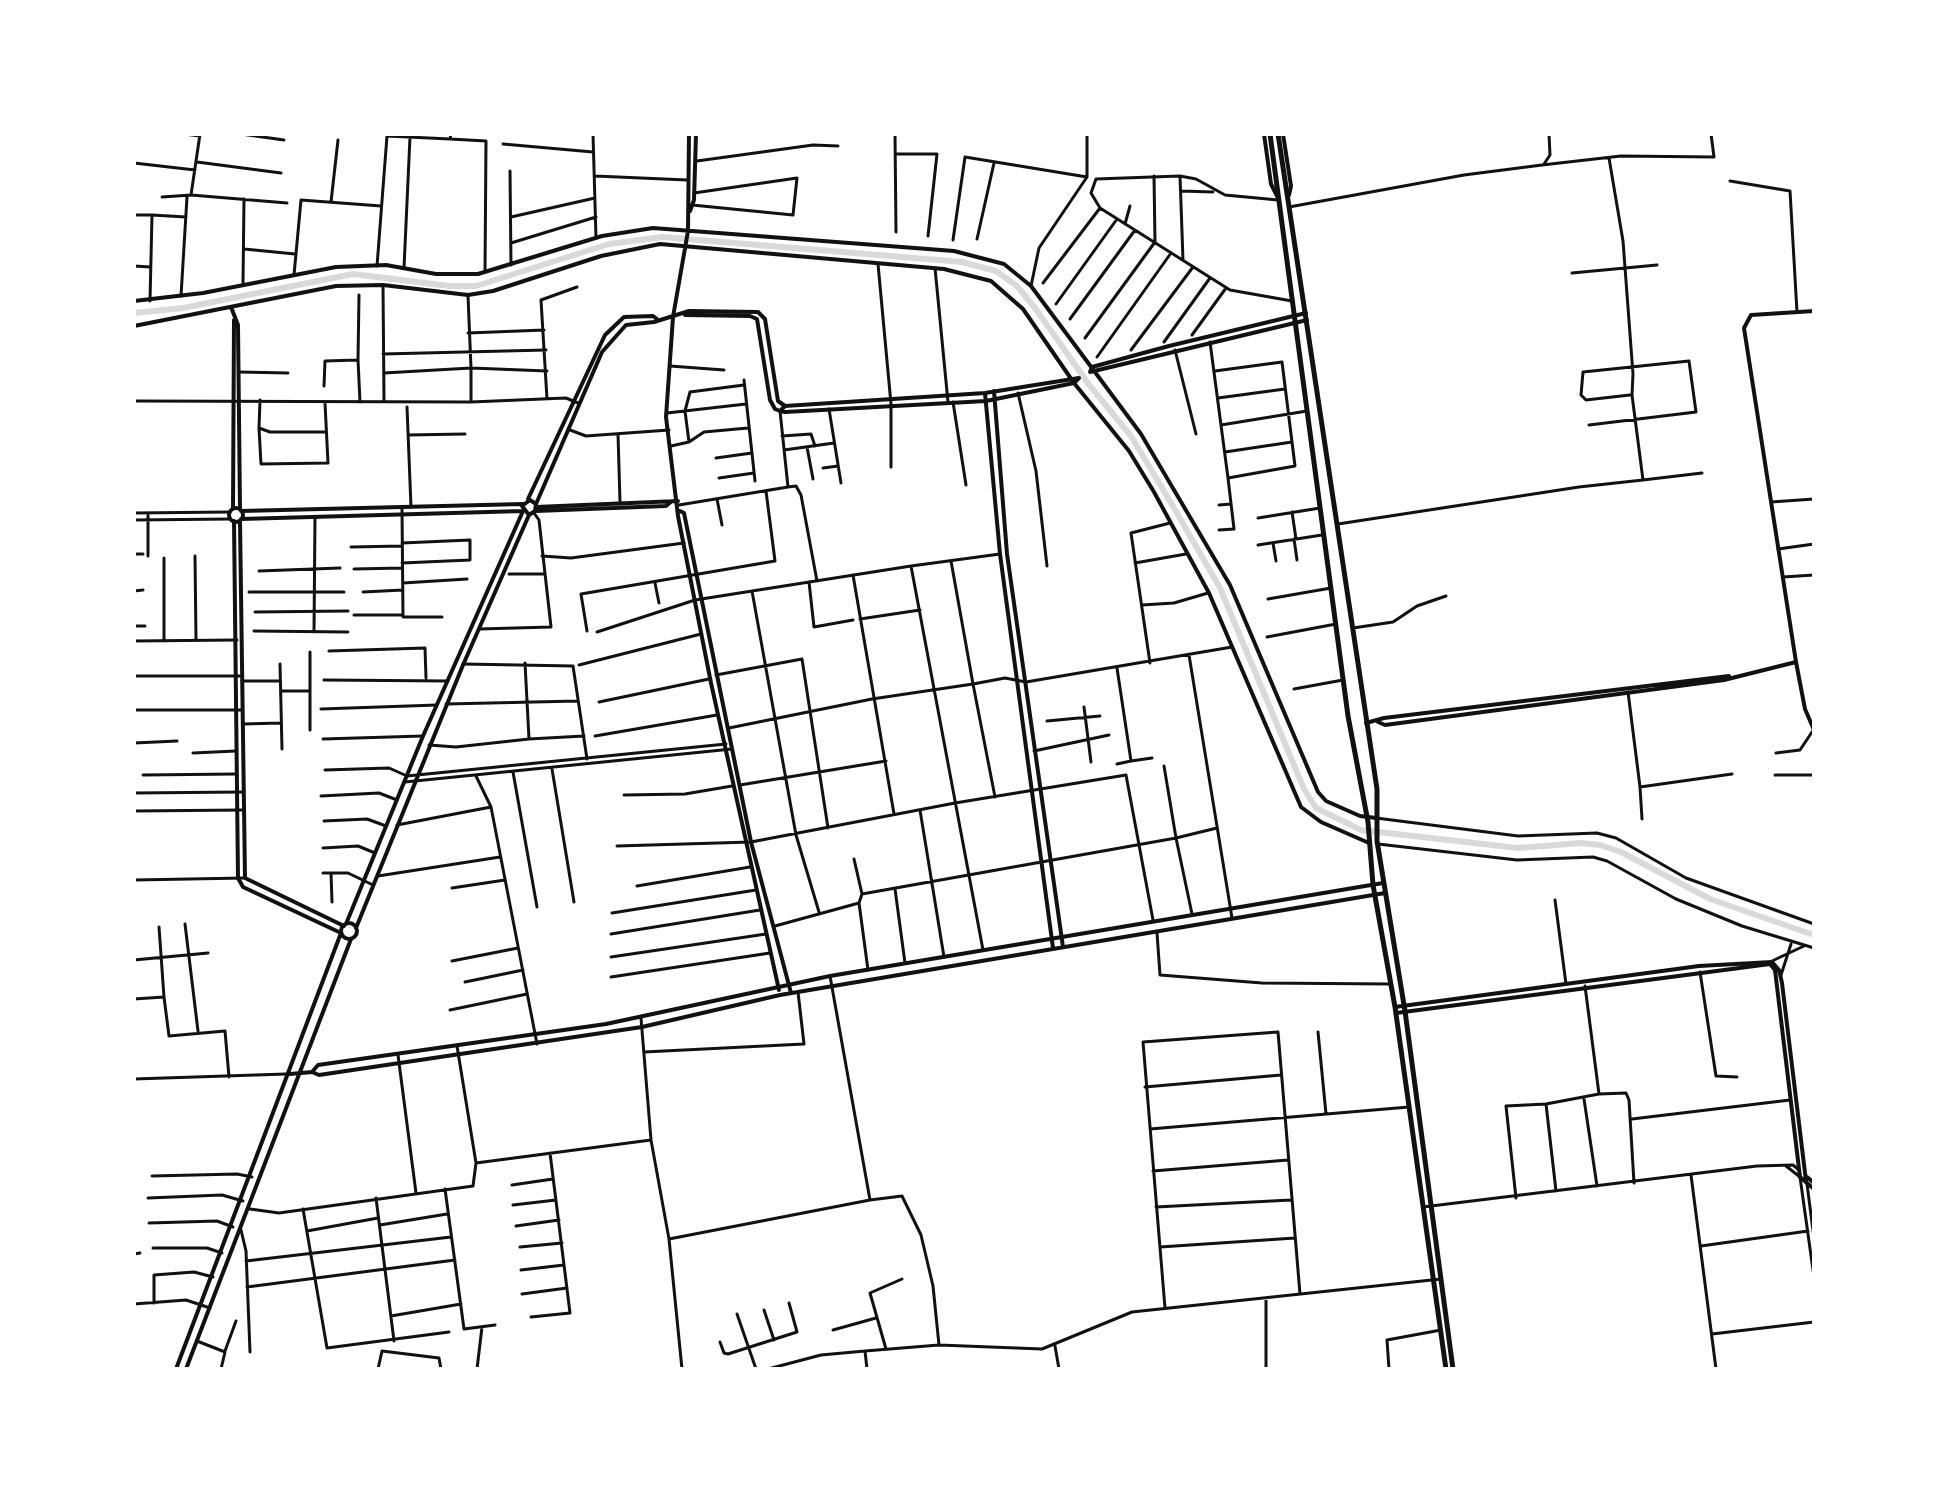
<!DOCTYPE html>
<html>
<head>
<meta charset="utf-8">
<style>
	body { margin:0 }
	#map { position:relative; width:1948px; height:1503px; overflow:hidden; background:#fff; font-family:Signika,sans-serif }
	canvas { display:block }
	.frame { position:absolute; inset:0; border:136px solid #fff; pointer-events:none }
</style>
</head>
<body>
<div id="map">
<canvas width="1948" height="1503"></canvas>
<div class="frame"></div>
</div>
<script>
const context = document.querySelector('canvas').getContext('2d');
context.lineJoin = 'round';
const toPath = rows => new Path2D(rows.map(r => 'M' + r).join(''));
function strokePath(path, color, width, dash) { context.strokeStyle = color; context.lineWidth = width; context.lineCap = dash ? 'butt' : 'round'; context.setLineDash(dash || []); context.stroke(path); }
strokePath(toPath([
	[134,313,183,308,353,274,449,286,476,286,609,244,663,237,962,262,996,271,1017,286,1035,308,1090,386,1131,436,1174,508,1220,588,1304,789,1316,808,1361,830,1518,848,1581,843,1600,845,1621,852,1710,899,1814,935]
]), '#d9d9d9', 6);
strokePath(toPath([
	[184,134,200,136],
	[200,134,191,195,287,203],
	[241,134,284,140],
	[377,134,387,134],
	[593,134,596,238],
	[895,134,896,232],
	[450,139,486,141,485,272],
	[503,144,593,152],
	[896,154,937,154,928,236],
	[697,161,813,145,838,146],
	[197,162,281,173],
	[134,163,195,170],
	[1544,164,1550,155,1549,134],
	[510,171,511,265],
	[595,176,687,180],
	[1180,176,1183,260],
	[1730,181,1790,191,1797,312],
	[1181,191,1213,192],
	[162,197,191,195],
	[1278,200,1225,195,1196,179,1180,176,1096,179,1091,193,1100,208,1230,290,1292,301],
	[331,202,338,140],
	[692,205,793,215,797,178,694,193],
	[1289,207,1464,175,1542,165,1621,156,1714,157,1711,134],
	[134,215,152,215],
	[511,217,595,198],
	[1125,224,1130,206],
	[977,239,994,163],
	[953,240,965,157,1087,177],
	[511,243,596,217],
	[244,249,295,254],
	[878,264,891,404,891,467],
	[134,266,150,267],
	[377,266,387,136,450,139,451,134],
	[404,268,410,137],
	[935,268,948,402],
	[1572,273,1657,265],
	[294,275,301,200,381,206],
	[243,283,244,199],
	[1043,283,1100,208],
	[383,285,384,401],
	[1031,286,1039,248,1087,177,1087,134],
	[181,296,187,197],
	[150,301,152,215,186,217],
	[1056,304,1117,219],
	[1070,319,1135,230],
	[468,333,544,330],
	[1192,335,1226,288],
	[1085,338,1155,242,1154,176],
	[1164,342,1210,278],
	[1210,342,1228,478,1295,466,1282,362,1215,371],
	[1131,350,1193,267],
	[1175,350,1196,434],
	[383,354,546,350],
	[1097,357,1171,253],
	[358,360,359,295],
	[670,366,724,370],
	[239,372,288,373],
	[384,373,471,368,468,296],
	[744,380,755,481],
	[324,386,325,361,358,360,360,402],
	[1018,393,1036,471,1047,566],
	[1218,398,1285,389],
	[547,399,541,300,577,287],
	[260,400,259,428,270,432,325,432],
	[134,401,471,402,566,398,578,403],
	[471,402,471,368,547,371],
	[953,402,966,485],
	[407,407,411,507],
	[829,409,841,483],
	[667,413,746,404],
	[1221,425,1307,411],
	[1589,425,1696,412,1689,361,1583,372,1581,395,1586,400,1630,395],
	[259,428,261,464,328,463,325,403],
	[570,430,586,436,669,430],
	[618,434,620,502],
	[408,435,465,434],
	[782,436,811,434,815,446],
	[689,442,685,411,690,392,744,385],
	[671,446,689,442,704,432,748,428],
	[807,447,813,479],
	[784,450,834,443],
	[1225,452,1292,442],
	[716,458,752,453],
	[823,468,838,466],
	[719,478,754,473],
	[1643,480,1702,473],
	[788,487,796,486,801,495,817,581],
	[717,499,722,525],
	[1771,502,1814,499],
	[679,505,788,487,780,411],
	[1219,505,1231,504],
	[402,508,403,617,442,617],
	[1292,512,1296,539],
	[134,513,230,512],
	[1258,518,1320,508],
	[134,520,230,519],
	[1338,524,1579,487,1643,480,1632,395,1633,374,1623,241,1609,158],
	[1219,530,1234,529,1228,478],
	[1294,539,1297,560],
	[402,543,470,540,470,560,402,563],
	[1273,543,1276,561],
	[1258,545,1322,535],
	[351,547,402,546],
	[1778,549,1814,544],
	[134,554,143,554],
	[148,556,148,513],
	[195,556,196,640],
	[542,556,571,558,684,543],
	[164,558,164,641],
	[951,561,973,684,1005,678,1026,682,1232,647],
	[1135,563,1186,554],
	[354,569,402,568],
	[259,571,340,568],
	[509,574,545,574],
	[853,575,894,814],
	[1783,577,1814,575],
	[809,582,814,627,853,620],
	[403,583,467,579],
	[655,583,659,603],
	[134,591,143,590],
	[752,591,796,835,819,912],
	[249,592,344,592],
	[363,592,403,590],
	[1268,599,1331,588],
	[1142,605,1174,603,1208,593],
	[255,612,348,611],
	[354,615,403,615],
	[860,619,920,610],
	[134,626,145,626],
	[1353,628,1393,622,1417,606,1446,596],
	[479,629,551,627,539,520,534,513],
	[254,631,348,632],
	[587,631,581,594,775,561,766,491],
	[314,632,315,517],
	[597,632,695,600,911,566],
	[1267,637,1336,624],
	[134,641,237,640],
	[329,651,425,648,426,678],
	[310,652,310,730],
	[1189,655,1232,918],
	[525,663,529,739,584,736],
	[1150,663,1131,533,1170,523],
	[280,664,282,749],
	[463,664,573,666,587,759],
	[579,665,701,634],
	[1117,668,1131,761,1117,764],
	[716,675,802,659,828,828],
	[134,676,242,676],
	[324,680,448,681],
	[242,681,280,681],
	[1294,689,1343,680],
	[282,691,310,691],
	[1628,692,1640,787],
	[599,702,709,679],
	[446,704,578,701],
	[1084,707,1091,762],
	[321,709,437,705],
	[134,710,242,710],
	[1047,721,1100,716],
	[243,724,281,723],
	[729,728,872,699,973,684,995,797],
	[595,736,717,715],
	[323,739,423,736],
	[134,743,177,741],
	[429,745,456,747,529,739],
	[1034,751,1109,735],
	[193,753,236,751],
	[1776,753,1800,750,1814,729],
	[1131,761,1152,758],
	[552,769,574,902],
	[325,770,389,768,407,776,726,744],
	[513,772,537,907],
	[143,775,236,774],
	[1775,775,1814,775],
	[476,776,491,807,537,1044],
	[405,782,732,749],
	[740,785,886,761],
	[134,793,243,792],
	[624,795,685,794,732,786],
	[321,796,379,793,397,800],
	[920,810,944,957],
	[134,811,243,810],
	[1376,818,1518,836,1597,833,1616,838,1686,878,1814,924],
	[1642,819,1640,787,1732,774],
	[324,821,367,819,386,826],
	[397,825,491,807],
	[1378,844,1517,860,1593,857,1607,861,1676,899,1742,926,1814,948],
	[617,846,751,842,955,803,1126,775,1153,920],
	[323,848,358,846,375,853],
	[323,873,348,873,373,885],
	[331,873,332,902],
	[378,876,500,857],
	[134,880,245,878],
	[637,886,750,867],
	[452,888,505,880],
	[895,889,905,963],
	[862,894,1176,838,1164,766],
	[1555,900,1566,984],
	[859,903,868,970],
	[612,913,756,890],
	[1192,914,1176,838,1217,828],
	[185,924,198,1031],
	[775,926,859,903,862,894,854,859],
	[159,927,164,997],
	[1157,933,1160,975,1262,983,1390,984],
	[611,934,760,910],
	[983,950,911,566,1000,554],
	[611,957,766,934],
	[134,960,208,953],
	[452,961,518,948],
	[1772,961,1804,946],
	[1700,972,1716,1076,1737,1077],
	[1781,975,1791,944],
	[830,976,870,1200,902,1196,921,1235,933,1286,939,1345],
	[611,977,770,953],
	[465,982,523,970],
	[1585,986,1599,1094],
	[134,999,164,997,169,1036,225,1031,229,1077],
	[450,1010,527,994],
	[1318,1032,1326,1114],
	[457,1046,476,1163],
	[644,1052,804,1044,798,992],
	[398,1055,416,1193],
	[134,1079,286,1074],
	[1145,1087,1281,1075],
	[1584,1099,1597,1186],
	[1632,1119,1790,1100],
	[1150,1129,1409,1107],
	[651,1140,669,1239,682,1369],
	[1786,1166,1800,1177,1814,1277],
	[1153,1171,1288,1160],
	[1691,1175,1716,1369],
	[152,1176,237,1174,252,1177],
	[1807,1184,1814,1238],
	[512,1185,553,1179],
	[445,1189,464,1329,495,1325],
	[1556,1191,1546,1104,1599,1094,1626,1093,1629,1100,1634,1183],
	[148,1198,222,1195,243,1201],
	[376,1198,394,1341],
	[1516,1198,1506,1106,1546,1104],
	[513,1205,556,1200],
	[1156,1207,1291,1200],
	[1423,1207,1757,1166,1793,1165,1799,1170],
	[250,1209,279,1213,473,1186,476,1163,651,1140,641,1018],
	[303,1209,327,1348,449,1332],
	[149,1223,217,1221,233,1227],
	[380,1225,447,1214],
	[516,1226,559,1220],
	[241,1230,246,1251,250,1352],
	[307,1231,378,1218],
	[669,1239,870,1200],
	[1701,1246,1808,1231],
	[520,1247,562,1243],
	[1160,1247,1295,1238],
	[153,1248,207,1248,222,1253],
	[134,1254,140,1253],
	[246,1261,451,1237],
	[521,1270,564,1265],
	[247,1287,455,1260],
	[522,1294,567,1288],
	[154,1303,154,1275,194,1272,213,1277],
	[134,1304,186,1300,210,1308],
	[1165,1308,1143,1042,1278,1032,1300,1294],
	[764,1310,774,1340],
	[737,1314,756,1369],
	[391,1316,461,1304],
	[531,1317,570,1313,550,1153],
	[833,1330,876,1318],
	[1712,1334,1814,1322],
	[197,1341,225,1352,221,1369],
	[720,1342,724,1353,728,1354,797,1332,789,1303],
	[1055,1346,1059,1369],
	[886,1349,870,1293,902,1279],
	[225,1351,236,1321],
	[378,1369,382,1351,439,1358,441,1369],
	[477,1369,482,1327],
	[768,1369,821,1355,865,1351],
	[867,1369,865,1351,939,1345,1042,1349,1132,1312,1441,1279],
	[927,1369,937,1369],
	[1266,1369,1266,1298],
	[1389,1369,1387,1340,1441,1330]
]), '#111', 3);
strokePath(toPath([
	[689,134,688,231,673,317,666,417,678,516,711,683,779,990],
	[1264,134,1271,184,1278,198],
	[1283,134,1291,186,1289,195],
	[690,211,694,200,696,134],
	[134,301,203,293,336,267,386,265,436,274,478,274,602,236,653,228,954,251,1004,264,1031,286,1141,434,1230,585,1318,792,1326,801,1360,816,1376,818],
	[231,307,238,325,240,509],
	[1814,311,1751,315,1744,328,1796,662,1805,709,1814,730],
	[1306,313,1169,346,1092,367,1090,372,1307,320],
	[685,315,750,316,757,319,770,400,775,409,780,411,785,412,986,401,1074,383,1079,378,985,393,785,406,780,411],
	[134,326,336,286,383,285,468,295,493,291,601,256,660,244,944,269,991,281,1023,309,1074,383,1129,451,1154,492,1209,593,1301,807,1321,822,1369,843],
	[994,391,1007,554,1063,947],
	[985,393,1000,554,1053,948],
	[528,499,605,335,624,317,653,316,657,319],
	[536,504,602,352,626,325,654,322,689,311,758,312,765,319,778,401,785,406],
	[536,507,678,501],
	'229 515a7 7 0 1 1 14 0a7 7 0 1 1-14 0Z',
	[233,509,234,320],
	[241,511,523,504],
	[536,511,666,506,672,501],
	[680,511,684,513,751,842,791,993],
	[241,519,523,511,423,736,346,924],
	[240,521,245,878,344,926],
	[1378,722,1385,725,1724,680,1796,662],
	[1366,723,1384,718,1729,676],
	'341 931a8 8 0 1 1 16 0a8 8 0 1 1-16 0Z',
	[356,928,463,665,529,515,535,511,536,504,530,500,522,506,529,515],
	[1395,1007,1699,966,1772,962,1779,970,1782,983,1806,1181],
	[1396,1013,1770,964,1775,970,1800,1177,1814,1189],
	[312,1072,318,1065,606,1024,830,976,1383,883],
	[290,1074,312,1072,319,1075,642,1027,780,995,1385,893],
	[1807,1177,1814,1183],
	[176,1369,341,933,243,887,238,878,234,521],
	[186,1369,351,939]
]), '#111', 4);
strokePath(toPath([
	[1270,134,1348,716,1368,822,1373,885,1395,1007,1446,1369],
	[1278,134,1377,789,1377,841,1405,1011,1453,1369]
]), '#111', 5);
</script>
</body>
</html>
